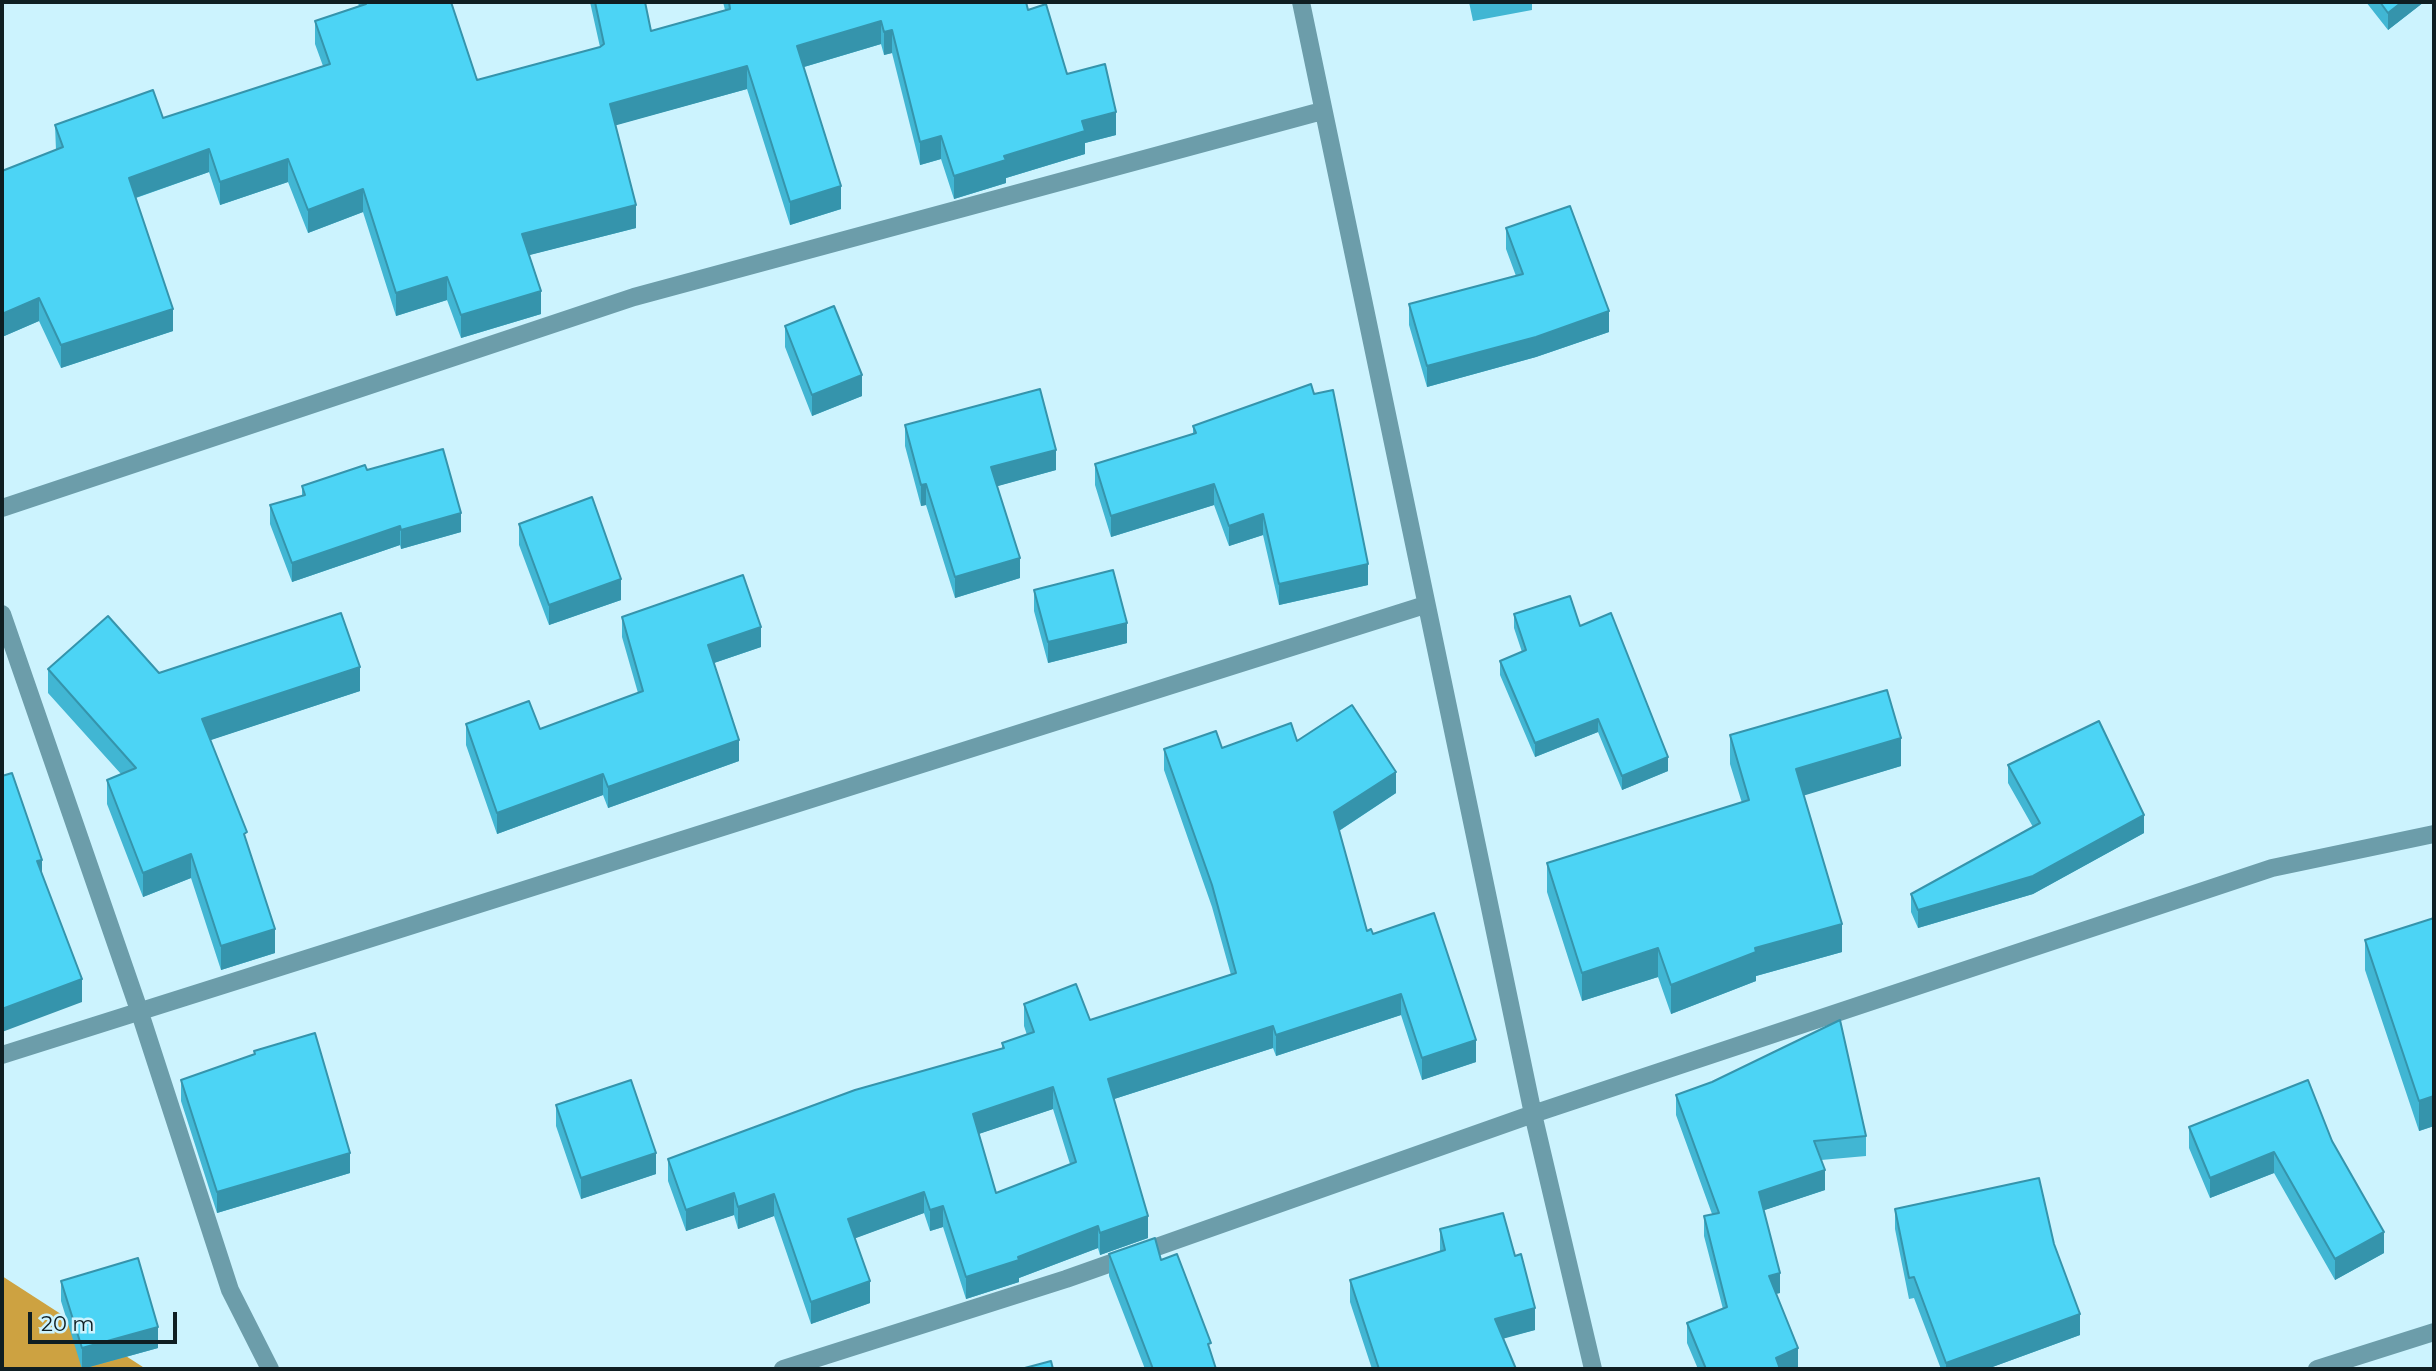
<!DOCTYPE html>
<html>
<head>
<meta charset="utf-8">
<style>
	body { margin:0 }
	#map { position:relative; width:2436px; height:1371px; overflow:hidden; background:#ccf3fe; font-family:Montserrat,sans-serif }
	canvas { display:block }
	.frame { position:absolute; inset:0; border:4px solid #0f1e22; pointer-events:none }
	.scale { position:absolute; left:28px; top:1312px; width:149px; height:32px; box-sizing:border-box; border:4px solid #0f1e22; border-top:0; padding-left:9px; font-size:21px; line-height:24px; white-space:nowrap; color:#0f1e22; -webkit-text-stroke:5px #ccf3fe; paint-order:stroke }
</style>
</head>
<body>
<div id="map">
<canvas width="2436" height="1371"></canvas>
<div class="frame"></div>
<div class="scale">20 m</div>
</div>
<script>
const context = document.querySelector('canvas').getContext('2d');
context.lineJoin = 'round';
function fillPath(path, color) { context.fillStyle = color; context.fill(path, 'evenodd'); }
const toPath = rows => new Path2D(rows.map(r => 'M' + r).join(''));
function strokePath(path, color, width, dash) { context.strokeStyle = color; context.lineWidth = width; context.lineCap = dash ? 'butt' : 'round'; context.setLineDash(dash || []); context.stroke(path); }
fillPath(toPath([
	[2,1276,146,1369,2,1369]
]), '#cda241');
strokePath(toPath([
	[1301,2,1533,1114,1593,1369],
	[2,508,634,297,1322,111],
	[2,614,139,1010,230,1290,270,1369],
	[2,1055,1425,605],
	[783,1369,1066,1279,1533,1114,2272,868,2434,834],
	[2317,1369,2434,1332]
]), '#6c9daa', 18);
fillPath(toPath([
	[358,2,451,2,477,80,600,47,590,2,645,2,651,31,725,10,723,2,1026,2,1028,10,1067,74,1116,135,1085,143,1085,154,1006,178,1006,183,954,199,941,159,920,165,892,53,884,55,881,44,804,67,841,209,790,225,747,89,615,125,636,228,529,255,541,314,461,338,447,300,396,316,363,212,308,233,288,182,220,205,209,172,136,198,173,331,61,368,39,321,2,337,56,150,55,125,163,118,323,66,315,44,315,21,359,7],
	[1469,2,1532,2,1532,10,1473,21],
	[2366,2,2424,2,2388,30],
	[1506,228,1609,332,1536,357,1427,387,1409,325,1409,304,1516,276,1506,249],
	[785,326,862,396,812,416,785,347],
	[905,425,1056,470,997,486,1020,578,955,598,926,505,921,506,905,446],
	[1193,426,1368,585,1279,605,1263,535,1229,546,1214,505,1111,537,1095,485,1095,464,1193,434],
	[367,470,461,532,401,549,400,545,292,582,270,524,270,505,302,496,302,486],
	[519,524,621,600,549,625,519,545],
	[1034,590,1127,643,1048,663,1034,611],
	[1514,614,1580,626,1668,771,1622,790,1598,732,1535,757,1500,675,1500,661,1522,652,1514,628],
	[622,617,761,647,714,663,739,761,608,808,603,795,497,834,466,745,466,724,540,729,638,693,622,637],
	[48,669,159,673,360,691,210,740,247,843,275,953,221,970,191,878,143,897,107,804,107,780,121,774,48,693],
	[1730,735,1901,766,1803,795,1842,952,1756,976,1756,981,1671,1014,1658,977,1582,1001,1547,892,1547,863,1742,803,1730,764],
	[1297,741,1396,793,1339,831,1367,931,1373,934,1476,1062,1422,1080,1401,1015,1276,1056,1273,1048,1114,1099,1148,1238,1100,1255,1098,1248,1019,1278,1019,1282,966,1299,943,1227,930,1231,924,1213,855,1238,870,1303,811,1324,774,1216,738,1229,734,1215,686,1231,668,1181,668,1159,1002,1048,1002,1043,1027,1035,1024,1026,1024,1004,1090,1020,1231,975,1212,907,1164,770,1164,749,1222,748],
	[1053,1109,1070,1164,996,1193,978,1134],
	[2008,765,2144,833,2033,894,1918,928,1911,912,1911,894,2033,827,2008,783],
	[2434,918,2434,1126,2419,1131,2365,970,2365,940],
	[254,1051,350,1173,217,1213,181,1101,181,1080,254,1055],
	[1676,1095,1866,1136,1866,1156,1821,1160,1825,1190,1764,1210,1780,1293,1776,1294,1798,1368,1796,1369,1698,1369,1687,1343,1687,1323,1723,1309,1704,1236,1704,1216,1712,1214,1676,1115],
	[556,1105,656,1174,581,1199,556,1126],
	[2189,1127,2332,1141,2384,1253,2335,1280,2274,1173,2210,1198,2189,1148],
	[1895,1209,2054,1244,2080,1335,1987,1369,1941,1369,1914,1298,1909,1299,1895,1229],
	[1440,1229,1535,1330,1503,1338,1516,1369,1372,1369,1350,1302,1350,1280,1440,1252],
	[1109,1254,1161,1260,1211,1354,1216,1369,1145,1369,1109,1276],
	[61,1281,158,1348,82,1369,61,1301]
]), '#41b6d3');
fillPath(toPath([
	[2402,2,2424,2,2388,30,2388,13],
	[881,21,881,44,797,69,797,46],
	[892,30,892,53,884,55,884,32],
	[747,66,747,89,610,127,610,104],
	[1116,112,1116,135,1085,143,1085,154,1006,178,1006,183,954,199,954,176,1004,156,1082,121],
	[941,136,941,159,920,165,920,142],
	[209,149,209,172,129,200,129,178],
	[288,159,288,182,220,205,220,182],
	[841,186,841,209,790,225,790,202],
	[363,189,363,212,308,233,308,210],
	[636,205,636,228,522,257,522,234],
	[447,277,447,300,396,316,396,293],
	[541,291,541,314,461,338,461,315],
	[39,298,39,321,2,337,2,314],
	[173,309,173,331,61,368,61,345],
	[1609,311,1609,332,1536,357,1427,387,1427,366],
	[862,375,862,396,812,416,812,395],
	[1056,450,1056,470,991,488,991,467],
	[926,484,926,505,921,506,921,485],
	[1214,484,1214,505,1111,537,1111,516],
	[461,513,461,532,401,549,401,530],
	[1263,514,1263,535,1229,546,1229,526],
	[400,526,400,545,292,582,292,563],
	[1020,558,1020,578,955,598,955,577],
	[1368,564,1368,585,1279,605,1279,584],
	[621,579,621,600,549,625,549,605],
	[1127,623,1127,643,1048,663,1048,642],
	[761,627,761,647,708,665,708,645],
	[360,667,360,691,202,743,202,719],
	[1598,719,1598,732,1535,757,1535,743],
	[1901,738,1901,766,1796,798,1796,769],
	[739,740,739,761,608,808,608,787],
	[1668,757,1668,771,1622,790,1622,776],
	[1396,772,1396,793,1334,834,1334,812],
	[603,774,603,795,497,834,497,813],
	[2144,815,2144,833,2033,894,1918,928,1918,910],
	[191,854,191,878,143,897,143,873],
	[42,860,42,883,37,861],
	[1842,924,1842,952,1756,976,1756,981,1671,1014,1671,985,1755,948],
	[275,929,275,953,221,970,221,946],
	[1658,948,1658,977,1582,1001,1582,973],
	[82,979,82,1002,2,1032,2,1009],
	[1401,994,1401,1015,1276,1056,1276,1035],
	[1273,1026,1273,1048,1108,1101,1108,1079],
	[1476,1040,1476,1062,1422,1080,1422,1058],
	[1053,1087,1053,1109,973,1136,973,1114],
	[2434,1096,2434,1126,2419,1131,2419,1101],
	[2274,1152,2274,1173,2210,1198,2210,1178],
	[350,1153,350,1173,217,1213,217,1192],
	[656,1153,656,1174,581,1199,581,1178],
	[1825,1170,1825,1190,1759,1212,1759,1192],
	[924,1192,924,1213,848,1241,848,1219],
	[734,1193,734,1215,686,1231,686,1210],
	[774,1194,774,1216,738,1229,738,1207],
	[943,1206,943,1227,930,1231,930,1210],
	[1148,1216,1148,1238,1100,1255,1100,1233],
	[1098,1226,1098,1248,1019,1278,1019,1282,966,1299,966,1277],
	[2384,1232,2384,1253,2335,1280,2335,1259],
	[1780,1273,1780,1293,1769,1295,1769,1276],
	[870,1281,870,1303,811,1324,811,1302],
	[1535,1308,1535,1330,1495,1341,1495,1319],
	[2080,1314,2080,1335,1987,1369,1946,1369,1946,1363],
	[158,1327,158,1348,82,1369,82,1348],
	[1798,1348,1798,1368,1796,1369,1776,1369,1776,1358]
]), '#3594ac');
const building = toPath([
	[365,2,451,2,477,80,600,47,604,44,595,2,645,2,651,31,730,9,729,2,1026,2,1028,10,1046,4,1067,74,1105,64,1116,112,1082,121,1085,131,1004,156,1006,160,954,176,941,136,920,142,892,30,884,32,881,21,797,46,841,186,790,202,747,66,610,104,636,205,522,234,541,291,461,315,447,277,396,293,363,189,308,210,288,159,220,182,209,149,129,178,173,309,61,345,39,298,2,314,2,171,63,147,55,125,153,90,163,118,330,64,315,21,366,4,365,2],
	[2380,2,2402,2,2388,13,2380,2],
	[1570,206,1609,311,1536,337,1427,366,1409,304,1523,274,1506,228,1570,206],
	[834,306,862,375,812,395,785,326,834,306],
	[1311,384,1314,394,1333,390,1368,564,1279,584,1263,514,1229,526,1214,484,1111,516,1095,464,1196,433,1193,426,1311,384],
	[1040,389,1056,450,991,467,1020,558,955,577,926,484,921,485,905,425,1040,389],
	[443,449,461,513,401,530,400,526,292,563,270,505,305,495,302,486,365,465,367,470,443,449],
	[592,497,621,579,549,605,519,524,592,497],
	[1113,570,1127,623,1048,642,1034,590,1113,570],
	[743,575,761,627,708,645,739,740,608,787,603,774,497,813,466,724,529,701,540,729,643,691,622,617,743,575],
	[1570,596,1580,626,1611,613,1668,757,1622,776,1598,719,1535,743,1500,661,1526,650,1514,614,1570,596],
	[341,613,360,667,202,719,247,832,244,834,275,929,221,946,191,854,143,873,107,780,136,768,48,669,108,616,159,673,341,613],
	[1887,690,1901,738,1796,769,1842,924,1755,948,1756,952,1671,985,1658,948,1582,973,1547,863,1749,800,1730,735,1887,690],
	[1352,705,1396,772,1334,812,1367,931,1371,929,1373,934,1434,913,1476,1040,1422,1058,1401,994,1276,1035,1273,1026,1108,1079,1148,1216,1100,1233,1098,1226,1018,1257,1019,1260,966,1277,943,1206,930,1210,924,1192,848,1219,870,1281,811,1302,774,1194,738,1207,734,1193,686,1210,668,1159,855,1090,1004,1048,1002,1043,1034,1032,1024,1004,1076,984,1090,1020,1236,973,1212,885,1164,749,1216,731,1222,748,1291,723,1297,741,1352,705],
	[1053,1087,1076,1162,996,1193,973,1114,1053,1087],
	[2099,721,2144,815,2033,876,1918,910,1911,894,2040,823,2008,765,2099,721],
	[12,773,42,860,37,861,82,979,2,1009,2,776,12,773],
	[2434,918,2434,1096,2419,1101,2365,940,2434,918],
	[1840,1020,1866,1136,1814,1141,1825,1170,1759,1192,1780,1273,1769,1276,1798,1348,1776,1358,1780,1369,1706,1369,1687,1323,1727,1307,1704,1216,1719,1213,1676,1095,1712,1082,1840,1020],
	[315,1033,350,1153,217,1192,181,1080,255,1054,254,1051,315,1033],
	[631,1080,656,1153,581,1178,556,1105,631,1080],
	[2308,1080,2332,1141,2384,1232,2335,1259,2274,1152,2210,1178,2189,1127,2308,1080],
	[2039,1178,2054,1244,2080,1314,1946,1363,1914,1277,1909,1278,1895,1209,2039,1178],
	[1503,1213,1515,1256,1521,1254,1535,1308,1495,1319,1516,1369,1379,1369,1350,1280,1445,1250,1440,1229,1503,1213],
	[1155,1238,1161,1260,1177,1254,1211,1343,1208,1344,1216,1369,1153,1369,1109,1254,1155,1238],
	[138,1258,158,1327,82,1348,61,1281,138,1258],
	[1051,1361,1053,1369,1021,1369,1051,1361]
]);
fillPath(building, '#4cd4f5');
strokePath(building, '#3594ac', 2);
</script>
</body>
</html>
